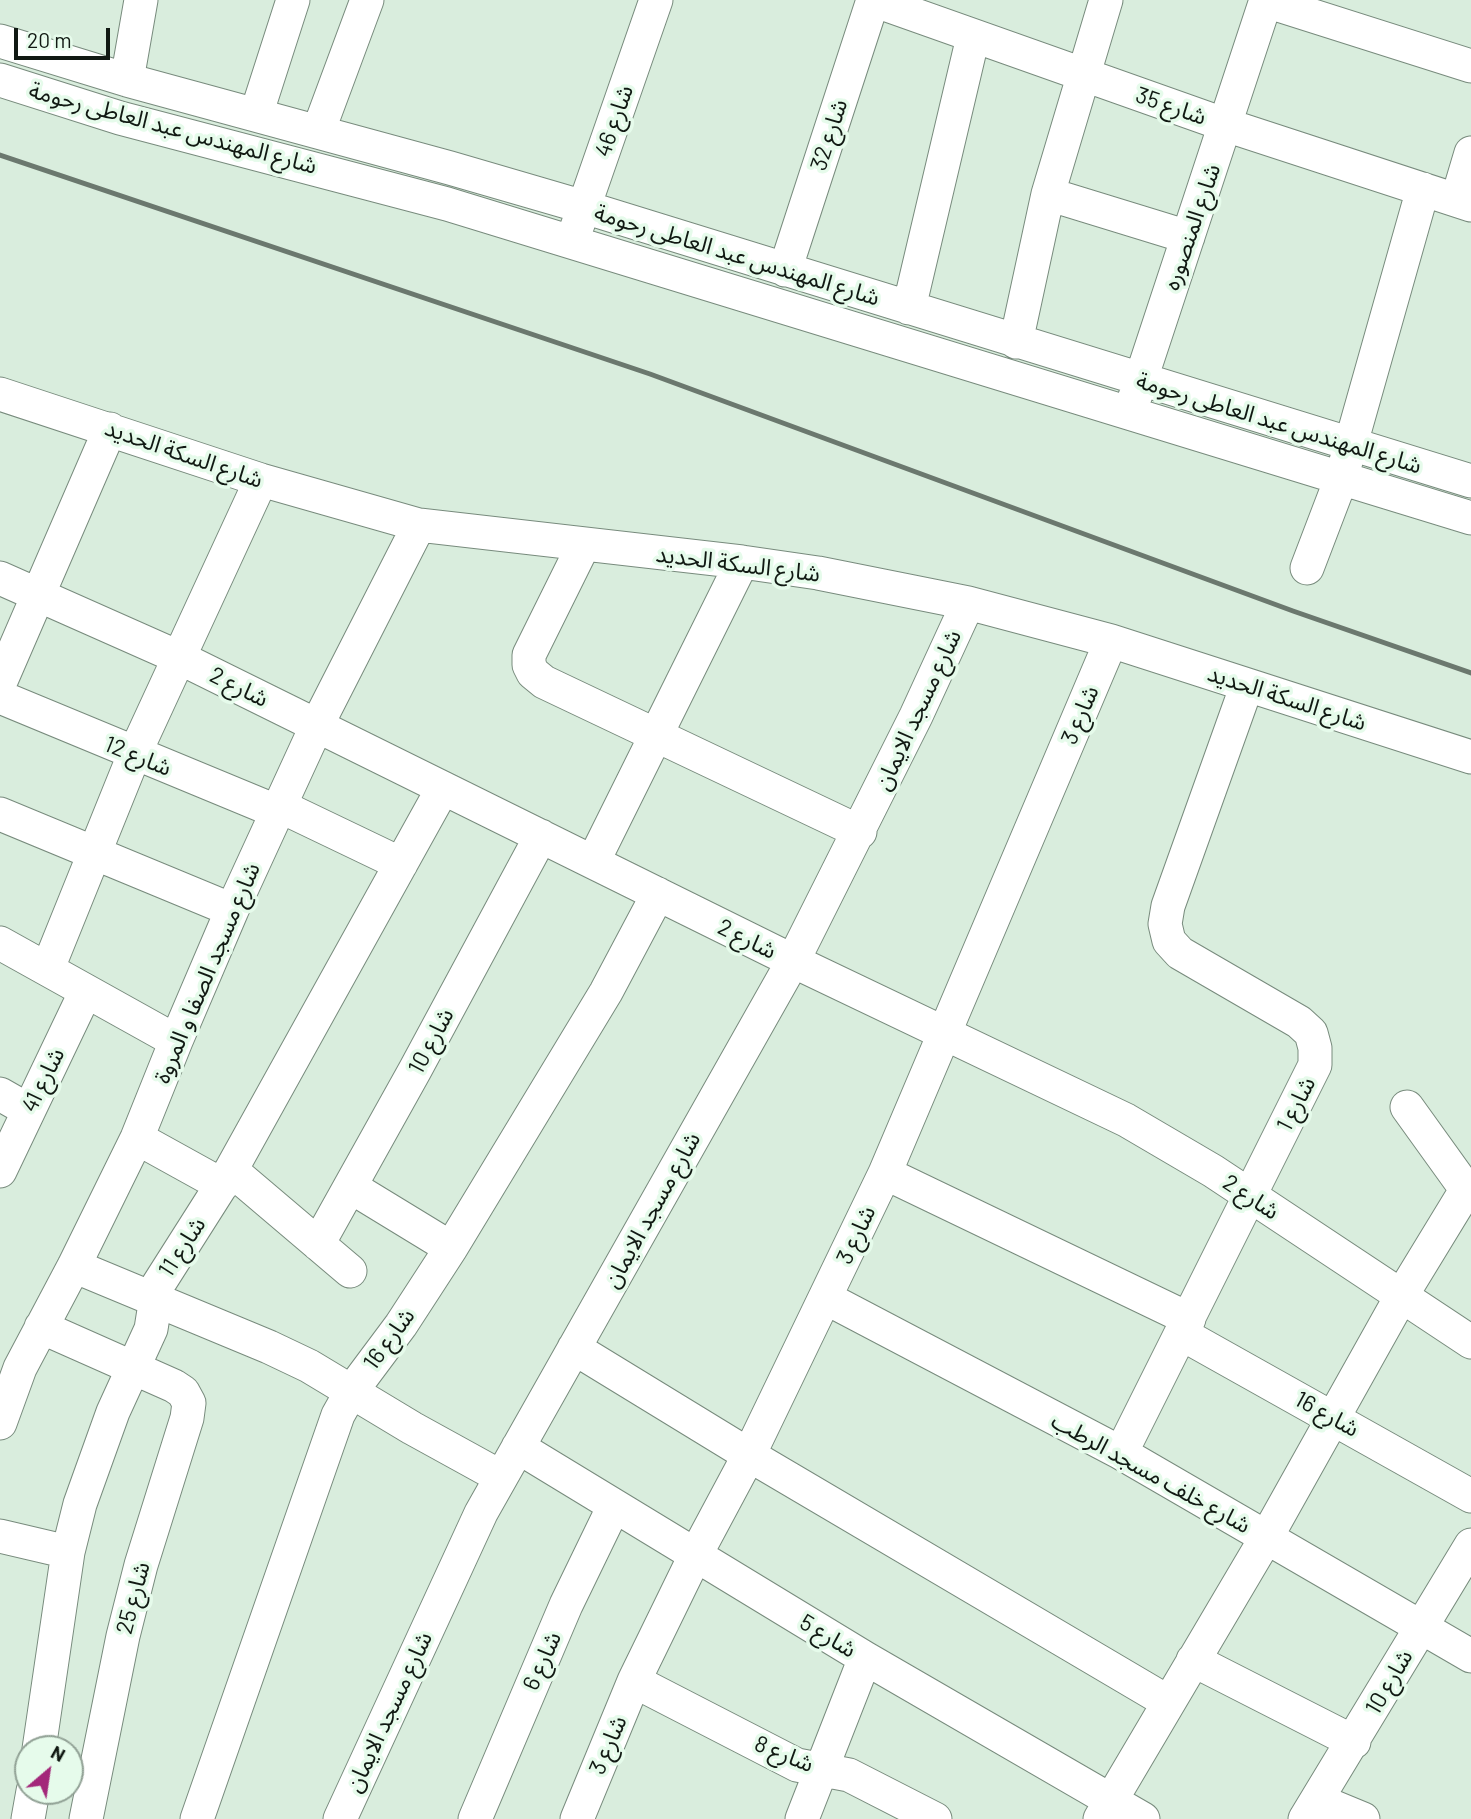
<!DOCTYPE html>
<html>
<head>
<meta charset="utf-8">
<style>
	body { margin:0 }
	#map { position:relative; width:1471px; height:1819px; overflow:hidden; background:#d9eddd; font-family:Barlow,sans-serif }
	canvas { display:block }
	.north { position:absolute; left:14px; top:1735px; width:70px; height:70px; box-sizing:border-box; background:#e6fbeb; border:2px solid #91a195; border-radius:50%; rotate:29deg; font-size:19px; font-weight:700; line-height:28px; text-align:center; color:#111913 }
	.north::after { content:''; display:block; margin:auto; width:24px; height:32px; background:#a3277a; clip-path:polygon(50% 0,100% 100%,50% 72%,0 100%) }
	.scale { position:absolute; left:14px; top:28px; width:96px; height:32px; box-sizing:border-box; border:4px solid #111913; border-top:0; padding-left:9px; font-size:21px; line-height:24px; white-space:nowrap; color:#111913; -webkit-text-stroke:5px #e6fbeb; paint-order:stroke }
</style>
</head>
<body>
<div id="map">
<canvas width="1471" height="1819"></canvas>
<div class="north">N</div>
<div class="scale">20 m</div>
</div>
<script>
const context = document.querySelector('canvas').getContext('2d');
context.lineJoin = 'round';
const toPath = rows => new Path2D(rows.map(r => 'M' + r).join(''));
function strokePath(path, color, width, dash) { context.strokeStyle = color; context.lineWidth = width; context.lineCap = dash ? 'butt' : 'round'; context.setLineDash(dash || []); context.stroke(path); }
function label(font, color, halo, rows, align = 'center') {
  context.font = font + ' Barlow,"Noto Sans Arabic",sans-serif'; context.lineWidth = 7; context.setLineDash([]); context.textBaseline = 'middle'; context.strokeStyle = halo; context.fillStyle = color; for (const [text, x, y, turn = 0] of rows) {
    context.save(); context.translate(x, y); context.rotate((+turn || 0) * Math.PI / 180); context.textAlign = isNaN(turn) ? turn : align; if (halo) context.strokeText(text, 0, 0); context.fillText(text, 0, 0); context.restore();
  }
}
const street = toPath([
	[873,0,1226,125,1471,205],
	[1266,1,1471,66],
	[0,41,127,80,450,168,584,207,1471,481],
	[0,80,120,118,447,204,1471,518],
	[127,80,141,0],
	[256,115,293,0],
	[318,132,367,0],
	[1048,194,1188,237],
	[1457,200,1471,153],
	[577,227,656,0],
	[785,270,873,0],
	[909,308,973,37],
	[1016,342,1048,194,1106,0],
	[0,394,261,480,419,525,742,562,818,573,968,603,1111,641,1471,757],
	[1134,400,1266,0],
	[583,546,529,655,529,665,533,673,544,682,860,832],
	[1307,568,1341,479,1423,189],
	[0,578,178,657,793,961,1126,1120,1213,1171,1471,1342],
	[0,683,110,429],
	[0,697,278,812],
	[280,806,401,864],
	[0,814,232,910],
	[593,862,742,562],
	[0,943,176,1041],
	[48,968,134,755,261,480],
	[0,1094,28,1110],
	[1407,1107,1471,1196],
	[137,1138,222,1185],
	[231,1170,350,1271],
	[0,1171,86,991],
	[885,1173,1189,1319],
	[351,1187,451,1248],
	[318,1244,415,1070,541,836],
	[74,1266,269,1347,309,1366,412,1428,501,1477],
	[826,1298,1121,1453,1471,1656],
	[41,1327,174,1386,183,1392,189,1403,187,1418,141,1565,123,1636,86,1819],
	[1182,1334,1471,1496],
	[574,1348,749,1455,1168,1702],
	[0,1423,20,1368,74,1266,137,1138,176,1041,232,910,317,725,419,525],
	[518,1447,865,1658,1143,1819],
	[1121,1453,1315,1065,1315,1048,1311,1033,1299,1022,1180,953,1169,941,1165,924,1168,906,1247,685],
	[0,1536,68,1552],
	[1193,1660,1354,1742],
	[634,1681,797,1765,849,1775,935,1819],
	[39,1749,68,1552,80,1504,113,1412,151,1329,158,1285,231,1170,443,788],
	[1317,1800,1363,1819],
	[28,1819,33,1791],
	[197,1819,338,1415,351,1392,401,1325,451,1248,606,992,658,894],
	[340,1819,481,1513,793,961,916,716,968,603],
	[475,1819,566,1605,614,1506],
	[577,1819,634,1681,695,1556,749,1455,885,1173,1111,641],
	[802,1819,865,1658],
	[1100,1819,1266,1538,1402,1295,1466,1190],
	[1305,1819,1471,1545]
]);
strokePath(street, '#788b7d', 35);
strokePath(street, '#fff', 33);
strokePath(toPath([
	[0,155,650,374,1293,611,1471,673]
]), '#6b786e', 5);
label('23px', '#111913', '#e6fbeb', [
	["شارع 35",1171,106,19],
	["شارع 46",614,121,-71],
	["شارع المهندس عبد العاطى رحومة",173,128,15],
	["شارع 32",829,135,-72],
	["شارع المنصوره",1192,227,-71],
	["شارع المهندس عبد العاطى رحومة",737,255,17],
	["شارع المهندس عبد العاطى رحومة",1279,423,17],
	["شارع السكة الحديد",184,454,19],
	["شارع السكة الحديد",738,564,7],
	["شارع 2",239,687,26],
	["شارع السكة الحديد",1287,698,18],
	["شارع مسجد الايمان",918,710,-65],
	["شارع 3",1080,715,-67],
	["شارع 12",138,756,22],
	["شارع 2",747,939,26],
	["شارع مسجد الصفا و المروة",207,973,-67],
	["شارع 10",431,1041,-62],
	["شارع 41",43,1080,-64],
	["شارع 1",1296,1104,-63],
	["شارع 2",1251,1197,33],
	["شارع مسجد الايمان",652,1210,-61],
	["شارع 3",856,1235,-65],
	["شارع 11",182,1247,-57],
	["شارع 16",389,1339,-54],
	["شارع 16",1327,1414,29],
	["شارع خلف مسجد الرطب",1151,1473,29],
	["شارع 25",133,1598,-75],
	["شارع 5",828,1636,31],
	["شارع 6",542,1661,-66],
	["شارع 10",1389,1682,-60],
	["شارع مسجد الايمان",389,1712,-65],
	["شارع 3",608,1745,-67],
	["شارع 8",784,1754,22]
]);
</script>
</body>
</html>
